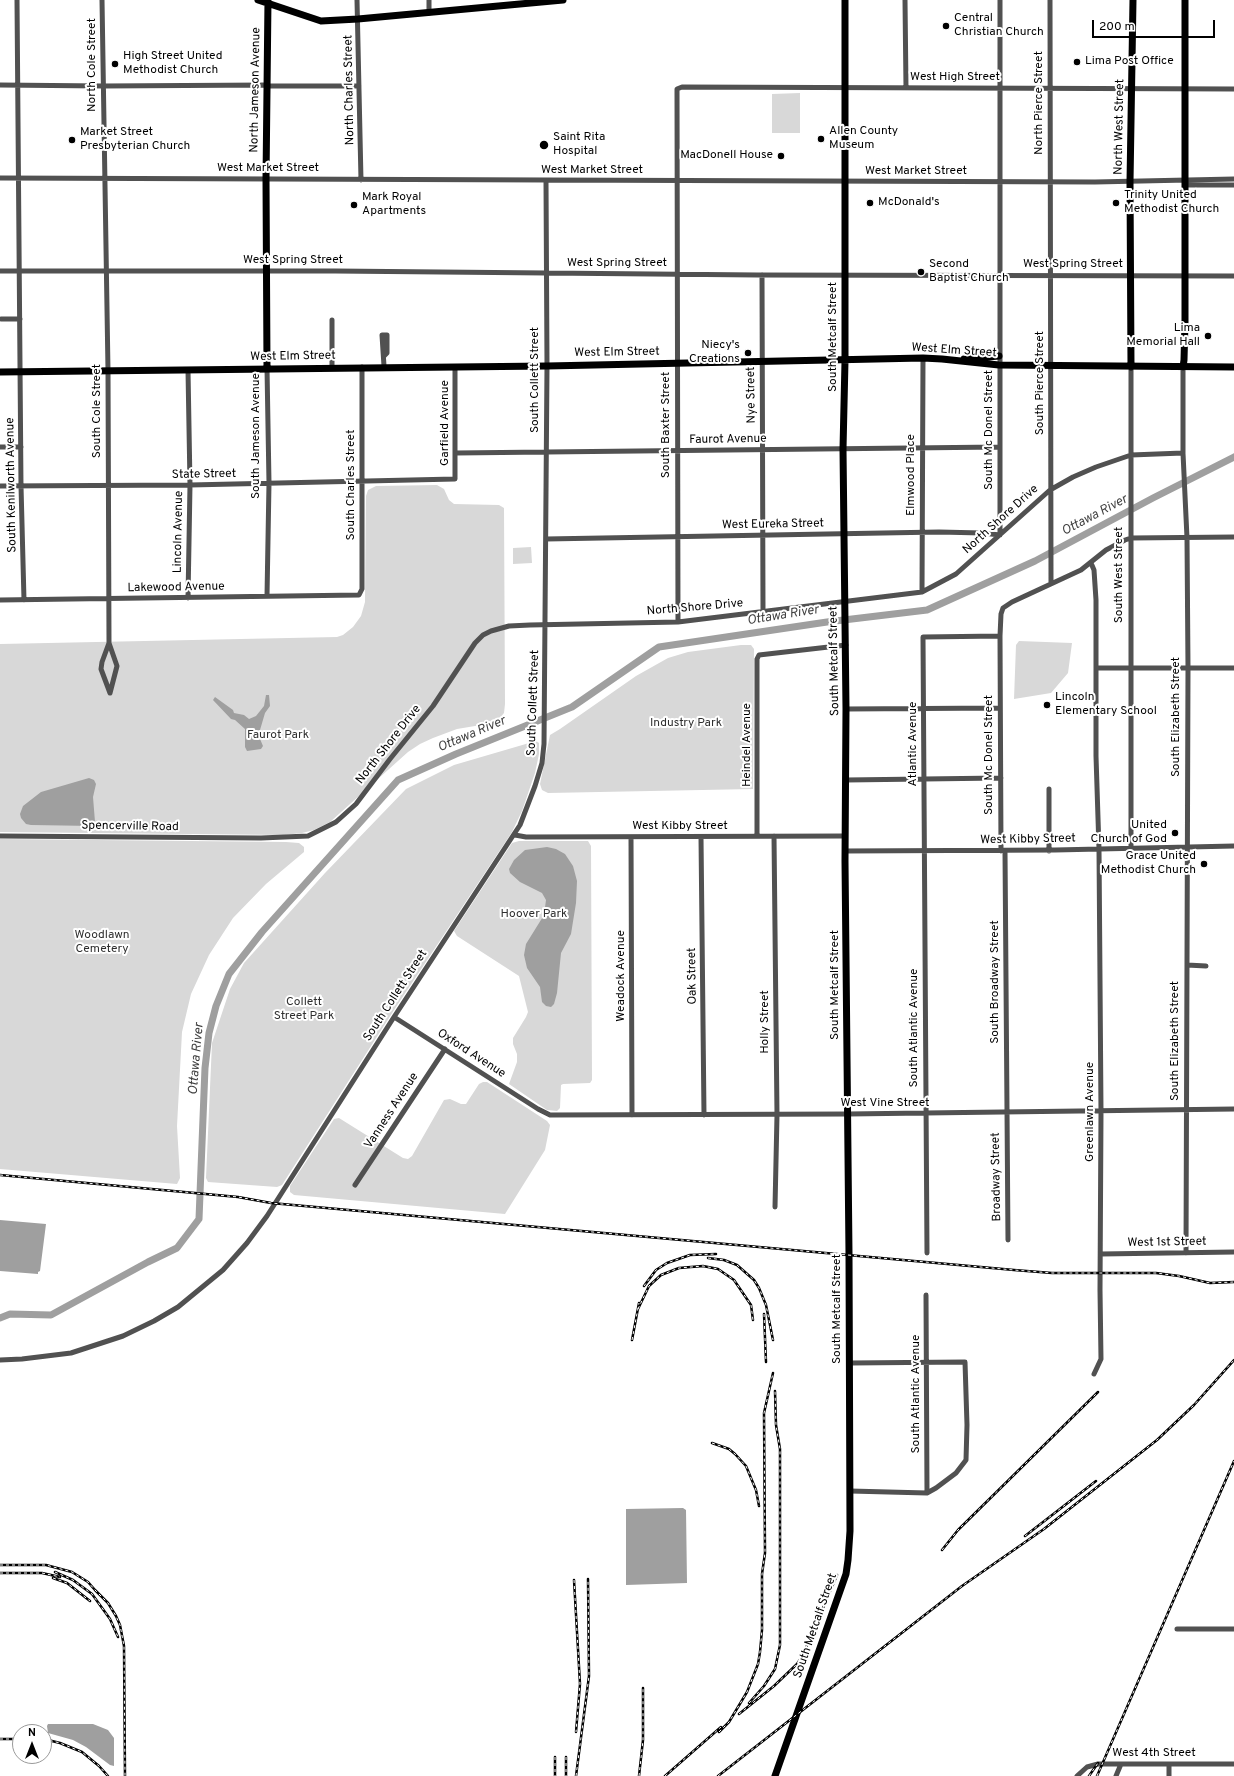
<!DOCTYPE html>
<html>
<head>
<meta charset="utf-8">
<style>
	body { margin:0 }
	#map { position:relative; width:1234px; height:1776px; overflow:hidden; background:#fff; font-family:Overpass,sans-serif }
	canvas { display:block }
	.north { position:absolute; left:12px; top:1724px; width:40px; height:40px; box-sizing:border-box; background:#fff; border:1px solid #999; border-radius:50%; rotate:0deg; font-size:11px; font-weight:700; line-height:16px; text-align:center; color:#000 }
	.north::after { content:''; display:block; margin:auto; width:14px; height:18px; background:#000; clip-path:polygon(50% 0,100% 100%,50% 72%,0 100%) }
	.scale { position:absolute; left:1092px; top:20px; width:123px; height:18px; box-sizing:border-box; border:2px solid #000; border-top:0; padding-left:5px; font-size:12px; line-height:14px; white-space:nowrap; color:#000; -webkit-text-stroke:3px #fff; paint-order:stroke }
</style>
</head>
<body>
<div id="map">
<canvas width="1234" height="1776"></canvas>
<div class="north">N</div>
<div class="scale">200 m</div>
</div>
<script>
const context = document.querySelector('canvas').getContext('2d');
context.lineJoin = 'round';
function fillPath(path, color) { context.fillStyle = color; context.fill(path, 'evenodd'); }
const toPath = rows => new Path2D(rows.map(r => 'M' + r).join(''));
function strokePath(path, color, width, dash) { context.strokeStyle = color; context.lineWidth = width; context.lineCap = dash ? 'butt' : 'round'; context.setLineDash(dash || []); context.stroke(path); }
function label(font, color, halo, rows, align = 'center') {
  context.font = font + ' Overpass,sans-serif'; context.lineWidth = 4; context.setLineDash([]); context.textBaseline = 'middle'; context.strokeStyle = halo; context.fillStyle = color; for (const [text, x, y, turn = 0] of rows) {
    context.save(); context.translate(x, y); context.rotate((+turn || 0) * Math.PI / 180); context.textAlign = isNaN(turn) ? turn : align; if (halo) context.strokeText(text, 0, 0); context.fillText(text, 0, 0); context.restore();
  }
}
fillPath(toPath([
	[800,93,800,133,772,133,772,94],
	[437,485,444,489,449,500,454,504,499,505,504,508,505,704,504,713,498,720,487,724,457,729,433,738,420,744,408,752,330,822,314,830,302,833,284,835,0,832,0,644,337,637,343,635,353,627,361,616,365,602,366,496,368,490,376,486],
	[531,547,532,563,513,564,513,548],
	[1019,641,1072,643,1068,673,1051,693,1014,699,1016,645],
	[741,645,751,645,754,649,753,789,548,793,542,790,540,784,550,735,560,729,636,676,668,658,688,652],
	[536,741,539,743,539,754,535,773,522,811,512,832,396,1007,282,1185,277,1187,208,1182,206,1178,212,1043,230,989,244,963,325,873,406,789,454,765],
	[0,839,286,842,299,843,304,847,304,852,266,884,233,918,209,955,191,994,182,1032,177,1126,180,1178,177,1184,0,1169],
	[519,841,588,841,591,846,592,1080,590,1083,563,1084,561,1085,560,1108,557,1111,547,1110,509,1084,517,1062,517,1054,513,1044,513,1038,526,1017,528,1012,519,976,457,936,454,931,512,843],
	[483,1082,487,1082,547,1121,550,1125,545,1150,505,1214,294,1195,290,1192,290,1186,334,1119,339,1118,403,1158,408,1159,412,1156,444,1100,450,1099,461,1104,466,1104,479,1084]
]), '#d8d8d8');
fillPath(toPath([
	[266,695,269,695,270,706,265,713,260,730,260,739,263,746,261,749,247,751,245,747,245,729,235,720,231,719,213,700,215,697,233,710,234,713,244,715,249,719,256,716,264,706],
	[89,778,94,780,96,784,93,797,95,822,94,826,31,825,26,824,21,818,20,814,23,806,41,792],
	[547,847,556,849,565,854,573,866,577,881,576,903,571,934,561,953,557,993,554,1004,551,1007,546,1006,542,1002,540,987,527,968,524,955,526,944,544,915,546,900,542,893,520,882,510,873,509,869,514,860,525,850],
	[0,1220,46,1224,40,1271,38,1272,38,1274,0,1271],
	[683,1508,686,1510,687,1583,626,1585,626,1509],
	[48,1724,93,1724,108,1730,114,1738,114,1766,110,1765,86,1747,73,1740,48,1733,47,1726]
]), '#9f9f9f');
strokePath(toPath([
	[0,1318,10,1314,51,1315,148,1262,177,1248,199,1219,205,1068,209,1033,216,1006,229,974,262,932,398,780,456,754,572,707,659,647,827,622,927,610,1035,561,1153,498,1234,457]
]), '#9f9f9f', 7);
strokePath(toPath([
	[17,0,21,486,24,600],
	[102,0,108,370,109,643,102,662,101,669,110,693],
	[357,0,361,180],
	[905,0,906,88],
	[1050,0,1051,584],
	[429,13,429,0],
	[0,85,103,86,267,85],
	[267,86,359,86],
	[0,178,1095,182,1234,179],
	[1185,182,1188,185,1234,185],
	[0,271,335,271,758,275,1234,276],
	[762,275,763,611],
	[1,319,20,319],
	[384,366,382,335,387,335,387,353,384,356],
	[332,367,332,320],
	[1131,367,1131,849],
	[1183,367,1183,453,1187,538,1188,668,1186,1253],
	[0,447,21,447],
	[456,453,1000,447],
	[0,486,190,485,455,479,455,367],
	[546,539,939,532,982,533,1000,535,1000,0],
	[1091,563,1094,570,1096,600,1096,756,1099,849,1101,1112,1100,1290,1101,1359,1094,1374],
	[922,592,923,358],
	[267,596,269,483,267,368],
	[188,598,190,485,188,370],
	[0,600,359,595,362,589,362,367],
	[678,622,677,89,682,87,1234,89],
	[109,643,117,666,110,693],
	[1096,668,1234,668],
	[846,709,1000,708],
	[846,780,1001,778],
	[1049,789,1049,851],
	[515,835,526,837,845,836],
	[0,836,261,838,308,836,336,822,356,804,390,759,433,706,475,643,483,635,491,631,509,626,530,625,678,622,922,592,956,574,1050,490,1073,477,1096,467,1131,455,1183,453],
	[757,836,757,659,759,655,846,645],
	[774,836,777,1115,775,1207],
	[631,837,632,1115],
	[701,837,704,1115],
	[845,851,1055,850,1234,846],
	[1001,851,1000,636,1001,614,1003,608,1012,602,1081,570,1106,550,1125,540,1131,538,1234,537],
	[1005,851,1008,1240],
	[1187,965,1206,966],
	[394,1017,538,1109,550,1115,848,1114,1234,1109],
	[355,1185,445,1049],
	[927,1253,923,637,1000,636],
	[1101,1254,1234,1252],
	[926,1295,927,1493],
	[0,1360,22,1359,71,1353,123,1336,154,1321,178,1307,223,1270,247,1243,267,1216,394,1017,520,825,535,786,542,763,544,744,547,366,546,181],
	[850,1363,965,1362,967,1425,966,1460,956,1473,936,1488,927,1493,850,1491],
	[1177,1629,1234,1629],
	[1169,1764,1169,1776],
	[1077,1776,1087,1767,1098,1764,1234,1764],
	[1116,1776,1121,1764]
]), '#515151', 5);
strokePath(toPath([
	[258,0,321,21,358,19,563,0],
	[964,359,999,356],
	[1131,367,1130,182,1133,0],
	[1183,367,1184,360,1185,322,1185,0],
	[267,368,266,179,268,0],
	[0,372,547,366,923,358,942,359,999,365,1234,367],
	[775,1776,846,1574,848,1560,850,1531,849,1254,845,861,846,709,843,449,845,361,845,0]
]), '#000', 7);
const rail = toPath([
	[0,1175,238,1197,271,1203,1014,1270,1052,1273,1156,1273,1179,1276,1210,1283,1234,1282],
	[708,1258,724,1260,737,1265,754,1280,759,1288,766,1305,773,1340],
	[644,1286,656,1270,667,1263,690,1255,716,1254],
	[638,1309,649,1286,661,1275,679,1268,703,1266,718,1269,734,1280,751,1305,753,1320],
	[764,1314,766,1362],
	[632,1340,639,1303],
	[712,1443,729,1449,735,1454,746,1466,756,1490,759,1506],
	[1025,1536,1096,1481],
	[942,1550,958,1530,1098,1392],
	[0,1565,46,1565,72,1572,88,1582,95,1590,108,1603,116,1616,120,1625,124,1646,125,1776],
	[55,1572,73,1580,92,1594,110,1619,118,1637],
	[0,1573,42,1573,60,1577],
	[53,1578,67,1583,90,1601],
	[574,1580,580,1684,576,1732],
	[749,1703,764,1686,775,1669,780,1645,780,1449,776,1425,775,1391],
	[739,1714,774,1686,797,1664,803,1655,837,1575],
	[719,1732,729,1722,747,1692,758,1664,760,1652,762,1630,762,1574,765,1553,764,1413,773,1373],
	[0,1739,20,1739],
	[44,1739,60,1743,82,1752,99,1766,108,1776],
	[555,1757,555,1776],
	[566,1757,566,1776],
	[576,1776,589,1676,588,1579],
	[639,1776,643,1740,643,1688],
	[665,1776,721,1727],
	[718,1776,962,1586,1044,1529,1157,1440,1194,1405,1234,1360],
	[1089,1776,1098,1763],
	[1097,1776,1234,1461]
]);
strokePath(rail, '#000', 2.5);
strokePath(rail, '#fff', 1, [3]);
for (const [x, y, r, color] of [
	[946,26,4,"#000"],
	[1077,62,4,"#000"],
	[115,64,4,"#000"],
	[821,139,4,"#000"],
	[72,140,4,"#000"],
	[544,145,5,"#000"],
	[781,156,4,"#000"],
	[870,203,4,"#000"],
	[1116,203,4,"#000"],
	[354,205,4,"#000"],
	[921,272,4,"#000"],
	[1208,336,4,"#000"],
	[748,353,4,"#000"],
	[1047,705,4,"#000"],
	[1175,833,4,"#000"],
	[1204,864,4,"#000"]
]) { const dot = new Path2D(); dot.arc(x, y, r, 0, 2 * Math.PI); context.fillStyle = color; context.fill(dot); strokePath(dot, '#fff', 1.5); }
label('12px', '#000', '#fff', [
	["Central",954,19],
	["Christian Church",954,33],
	["High Street United",123,57],
	["Methodist Church",123,71],
	["Lima Post Office",1085,62],
	["Allen County",829,132],
	["Museum",829,146],
	["Market Street",80,133],
	["Presbyterian Church",80,147],
	["Saint Rita",553,138],
	["Hospital",553,152],
	["MacDonell House",773,156,"right"],
	["Trinity United",1124,196],
	["Methodist Church",1124,210],
	["Mark Royal",362,198],
	["Apartments",362,212],
	["McDonald's",878,203],
	["Second",929,265],
	["Baptist Church",929,279],
	["Lima",1200,329,"right"],
	["Memorial Hall",1200,343,"right"],
	["Niecy's",740,346,"right"],
	["Creations",740,360,"right"],
	["Lincoln",1055,698],
	["Elementary School",1055,712],
	["United",1167,826,"right"],
	["Church of God",1167,840,"right"],
	["Grace United",1196,857,"right"],
	["Methodist Church",1196,871,"right"]
], 'left');
label('12px', '#000', '#fff', [
	["North Cole Street",93,65,-90],
	["West High Street",955,78],
	["North Jameson Avenue",256,90,-89],
	["North Charles Street",350,90,-91],
	["North Pierce Street",1040,103,-90],
	["North West Street",1120,127,-89],
	["West Market Street",268,169],
	["West Market Street",592,171],
	["West Market Street",916,172],
	["West Spring Street",293,261],
	["West Spring Street",617,264],
	["West Spring Street",1073,265],
	["South Metcalf Street",834,337,-90],
	["West Elm Street",954,351,4],
	["West Elm Street",617,353,-1],
	["West Elm Street",293,357,-1],
	["South Collett Street",536,380,-90],
	["South Pierce Street",1041,383,-90],
	["Nye Street",752,395,-91],
	["South Cole Street",98,411,-90],
	["Garfield Avenue",446,423,-90],
	["South Baxter Street",667,425,-90],
	["South Mc Donel Street",990,430,-90],
	["South Jameson Avenue",257,436,-90],
	["Faurot Avenue",728,440,-1],
	["State Street",204,475,-1],
	["Elmwood Place",912,475,-90],
	["South Kenilworth Avenue",12,485,-91],
	["South Charles Street",352,485,-90],
	["North Shore Drive",1001,520,-42],
	["West Eureka Street",773,525,-1],
	["Lincoln Avenue",179,532,-89],
	["South West Street",1120,575,-90],
	["Lakewood Avenue",176,588,-1],
	["North Shore Drive",695,608,-5],
	["South Metcalf Street",835,661,-91],
	["South Collett Street",534,703,-88],
	["South Elizabeth Street",1177,717,-90],
	["Atlantic Avenue",914,744,-90],
	["North Shore Drive",389,745,-52],
	["Heindel Avenue",748,745,-90],
	["South Mc Donel Street",990,755,-90],
	["Spencerville Road",130,827,1],
	["West Kibby Street",680,827],
	["West Kibby Street",1028,840,-1],
	["Weadock Avenue",622,976,-90],
	["Oak Street",693,976,-91],
	["South Broadway Street",996,982,-90],
	["South Metcalf Street",836,985,-90],
	["South Collett Street",396,996,-57],
	["Holly Street",766,1022,-90],
	["South Atlantic Avenue",915,1028,-90],
	["South Elizabeth Street",1176,1041,-90],
	["Oxford Avenue",471,1054,33],
	["West Vine Street",885,1104],
	["Vanness Avenue",392,1111,-57],
	["Greenlawn Avenue",1091,1112,-90],
	["Broadway Street",997,1177,-91],
	["West 1st Street",1167,1243,-1],
	["South Metcalf Street",838,1309,-90],
	["South Atlantic Avenue",917,1394,-90],
	["South Metcalf Street",816,1626,-71],
	["West 4th Street",1154,1754]
]);
label('12px', '#2f2f2f', '#fff', [
	["Industry Park",686,724],
	["Faurot Park",278,736],
	["Hoover Park",534,915],
	["Woodlawn",102,936],
	["Cemetery",102,950],
	["Collett",304,1003],
	["Street Park",304,1017]
]);
label('italic 13px', '#404040', '#fff', [
	["Ottawa River",1095,516,-28],
	["Ottawa River",783,616,-9],
	["Ottawa River",472,735,-23],
	["Ottawa River",197,1059,-85]
]);
</script>
</body>
</html>
